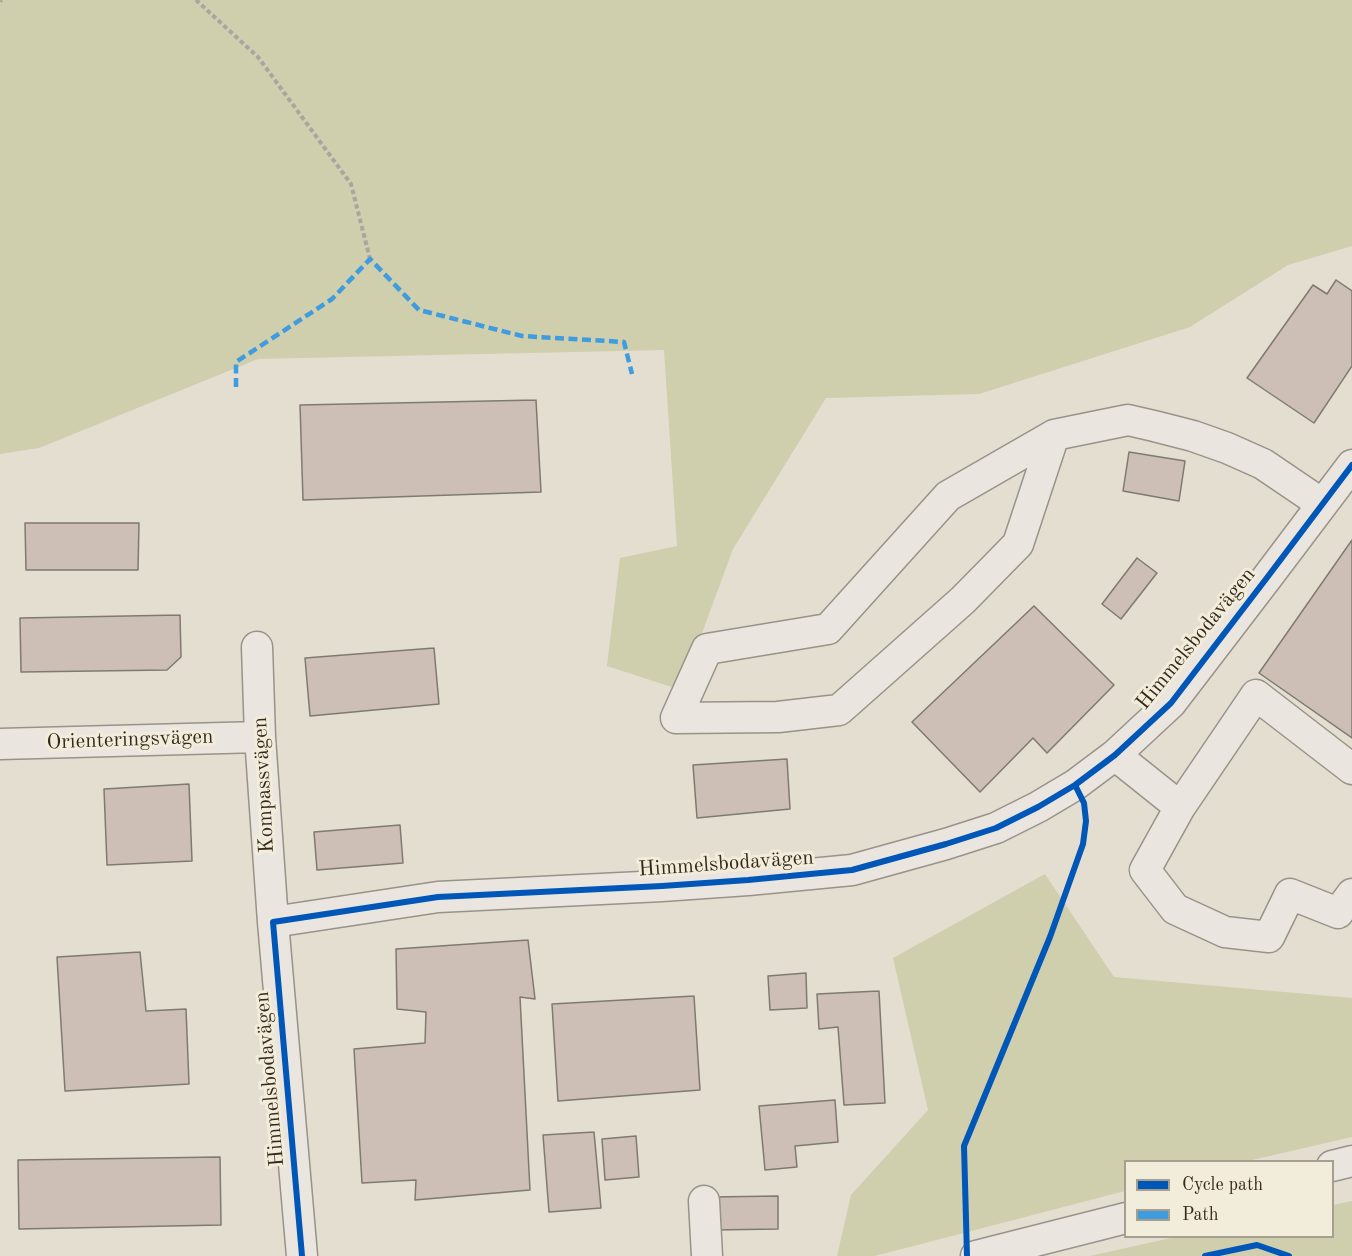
<!DOCTYPE html>
<html>
<head>
<meta charset="utf-8">
<style>
	body { margin:0 }
	#map { position:relative; width:1352px; height:1256px; overflow:hidden; background:#e3ded0; font-family:"Old Standard TT",serif }
	canvas { display:block }
	.legend { position:absolute; left:1124px; top:1160px; width:210px; height:78px; box-sizing:border-box; background:#f2ecdb; border:2px solid #a69e8f; margin:0; padding:8px 10px; list-style:none; font-size:18px; color:#35281c }
	.legend li { display:flex; align-items:center; gap:12px; height:30px }
	.legend b { width:30px; border:2px solid #a69e8f }
</style>
</head>
<body>
<div id="map">
<canvas width="1352" height="1256"></canvas>
<ul class="legend">
<li><b style="height:8px;background:#0057b8"></b>Cycle path</li>
<li><b style="height:8px;background:#3e9cdf"></b>Path</li>
</ul>
</div>
<script>
const context = document.querySelector('canvas').getContext('2d');
context.lineJoin = 'round';
function fillPath(path, color) { context.fillStyle = color; context.fill(path, 'evenodd'); }
const toPath = rows => new Path2D(rows.map(r => 'M' + r).join(''));
function strokePath(path, color, width, dash) { context.strokeStyle = color; context.lineWidth = width; context.lineCap = dash ? 'butt' : 'round'; context.setLineDash(dash || []); context.stroke(path); }
function label(font, color, halo, rows, align = 'center') {
  context.font = font + ' "Old Standard TT",serif'; context.lineWidth = 6; context.setLineDash([]); context.textBaseline = 'middle'; context.strokeStyle = halo; context.fillStyle = color; for (const [text, x, y, turn = 0] of rows) {
    context.save(); context.translate(x, y); context.rotate((+turn || 0) * Math.PI / 180); context.textAlign = isNaN(turn) ? turn : align; if (halo) context.strokeText(text, 0, 0); context.fillText(text, 0, 0); context.restore();
  }
}
fillPath(toPath([
	[0,0,1352,0,1352,246,1288,265,1190,327,979,394,826,398,733,549,681,690,607,666,620,558,677,546,664,350,258,359,39,448,0,454],
	[1045,874,1114,977,1352,998,1352,1137,1248,1161,1126,1162,1125,1191,875,1256,837,1256,851,1195,928,1110,893,958],
	[1352,1201,1352,1256,1090,1256,1175,1237,1332,1236,1333,1205]
]), '#cfcead');
const building = toPath([
	[1336,280,1352,291,1352,366,1314,423,1247,378,1313,285,1327,294,1336,280],
	[536,400,541,492,303,500,300,405,536,400],
	[1129,452,1185,461,1179,501,1123,491,1129,452],
	[25,523,139,523,138,570,26,570,25,523],
	[1352,540,1352,738,1259,673,1352,540],
	[1137,558,1157,573,1121,619,1102,604,1137,558],
	[1034,606,1114,685,1047,753,1033,738,980,792,912,722,1034,606],
	[180,615,181,657,167,670,21,672,20,618,180,615],
	[434,648,439,704,310,716,305,658,434,648],
	[787,759,790,809,697,818,693,765,787,759],
	[189,784,192,861,107,865,104,789,189,784],
	[400,825,403,863,317,870,314,832,400,825],
	[528,940,535,999,520,997,530,1190,415,1200,416,1180,362,1183,354,1049,425,1043,426,1012,397,1009,396,949,528,940],
	[140,952,146,1011,186,1009,189,1084,65,1091,57,957,140,952],
	[806,973,807,1008,770,1010,768,976,806,973],
	[879,991,885,1103,844,1105,838,1027,819,1029,817,994,879,991],
	[694,996,700,1090,558,1101,552,1004,694,996],
	[835,1100,838,1142,795,1146,797,1167,765,1170,759,1106,835,1100],
	[594,1132,601,1208,549,1212,543,1135,594,1132],
	[636,1136,639,1177,605,1180,602,1139,636,1136],
	[220,1157,221,1225,19,1229,18,1160,220,1157],
	[778,1196,778,1229,713,1230,712,1197,778,1196]
]);
fillPath(building, '#cdbfb5');
strokePath(building, '#7f7a71', 1.5);
const minor = toPath([
	[1054,435,1018,544,963,600,839,710,778,717,676,718,707,649,828,629,948,496,1054,435,1128,420,1154,426,1193,436,1227,448,1263,464,1322,504],
	[257,647,260,737,273,922],
	[0,744,260,737],
	[1115,755,1180,807],
	[1352,769,1256,695,1180,807,1145,870,1175,909,1225,932,1269,937,1290,894,1338,913,1352,894],
	[1332,1166,1352,1161],
	[704,1201,707,1256],
	[302,1256,273,922,438,897,662,886,748,880,852,870,946,844,996,828,1038,807,1075,785,1115,755,1171,703,1266,579,1352,465],
	[976,1256,1126,1218]
]);
strokePath(minor, '#97938a', 33);
strokePath(toPath([
	[196,0,258,57,351,184,370,259],
	[0,1,2,0],
	[1205,1256,1257,1245,1289,1256]
]), '#a9a69f', 4, [4.5, 3]);
strokePath(minor, '#eae6df', 30);
strokePath(toPath([
	[236,387,236,362,332,299,370,259,419,310,522,336,624,342,632,374]
]), '#3e9cdf', 4.5, [9, 4.5]);
strokePath(toPath([
	[302,1256,273,922,438,897,662,886,748,880,852,870,946,844,996,828,1038,807,1075,785,1115,755,1171,703,1266,579,1352,465],
	[967,1256,964,1146,1050,937,1083,844,1086,821,1084,803,1075,785],
	[1205,1256,1257,1245,1289,1256]
]), '#0057b8', 6);
label('21px', '#35281c', '#f2ecdb', [
	["Himmelsbodavägen",1196,639,-51],
	["Orienteringsvägen",130,740,-2],
	["Kompassvägen",264,785,-93],
	["Himmelsbodavägen",726,864,-4],
	["Himmelsbodavägen",270,1079,-95]
]);
</script>
</body>
</html>
